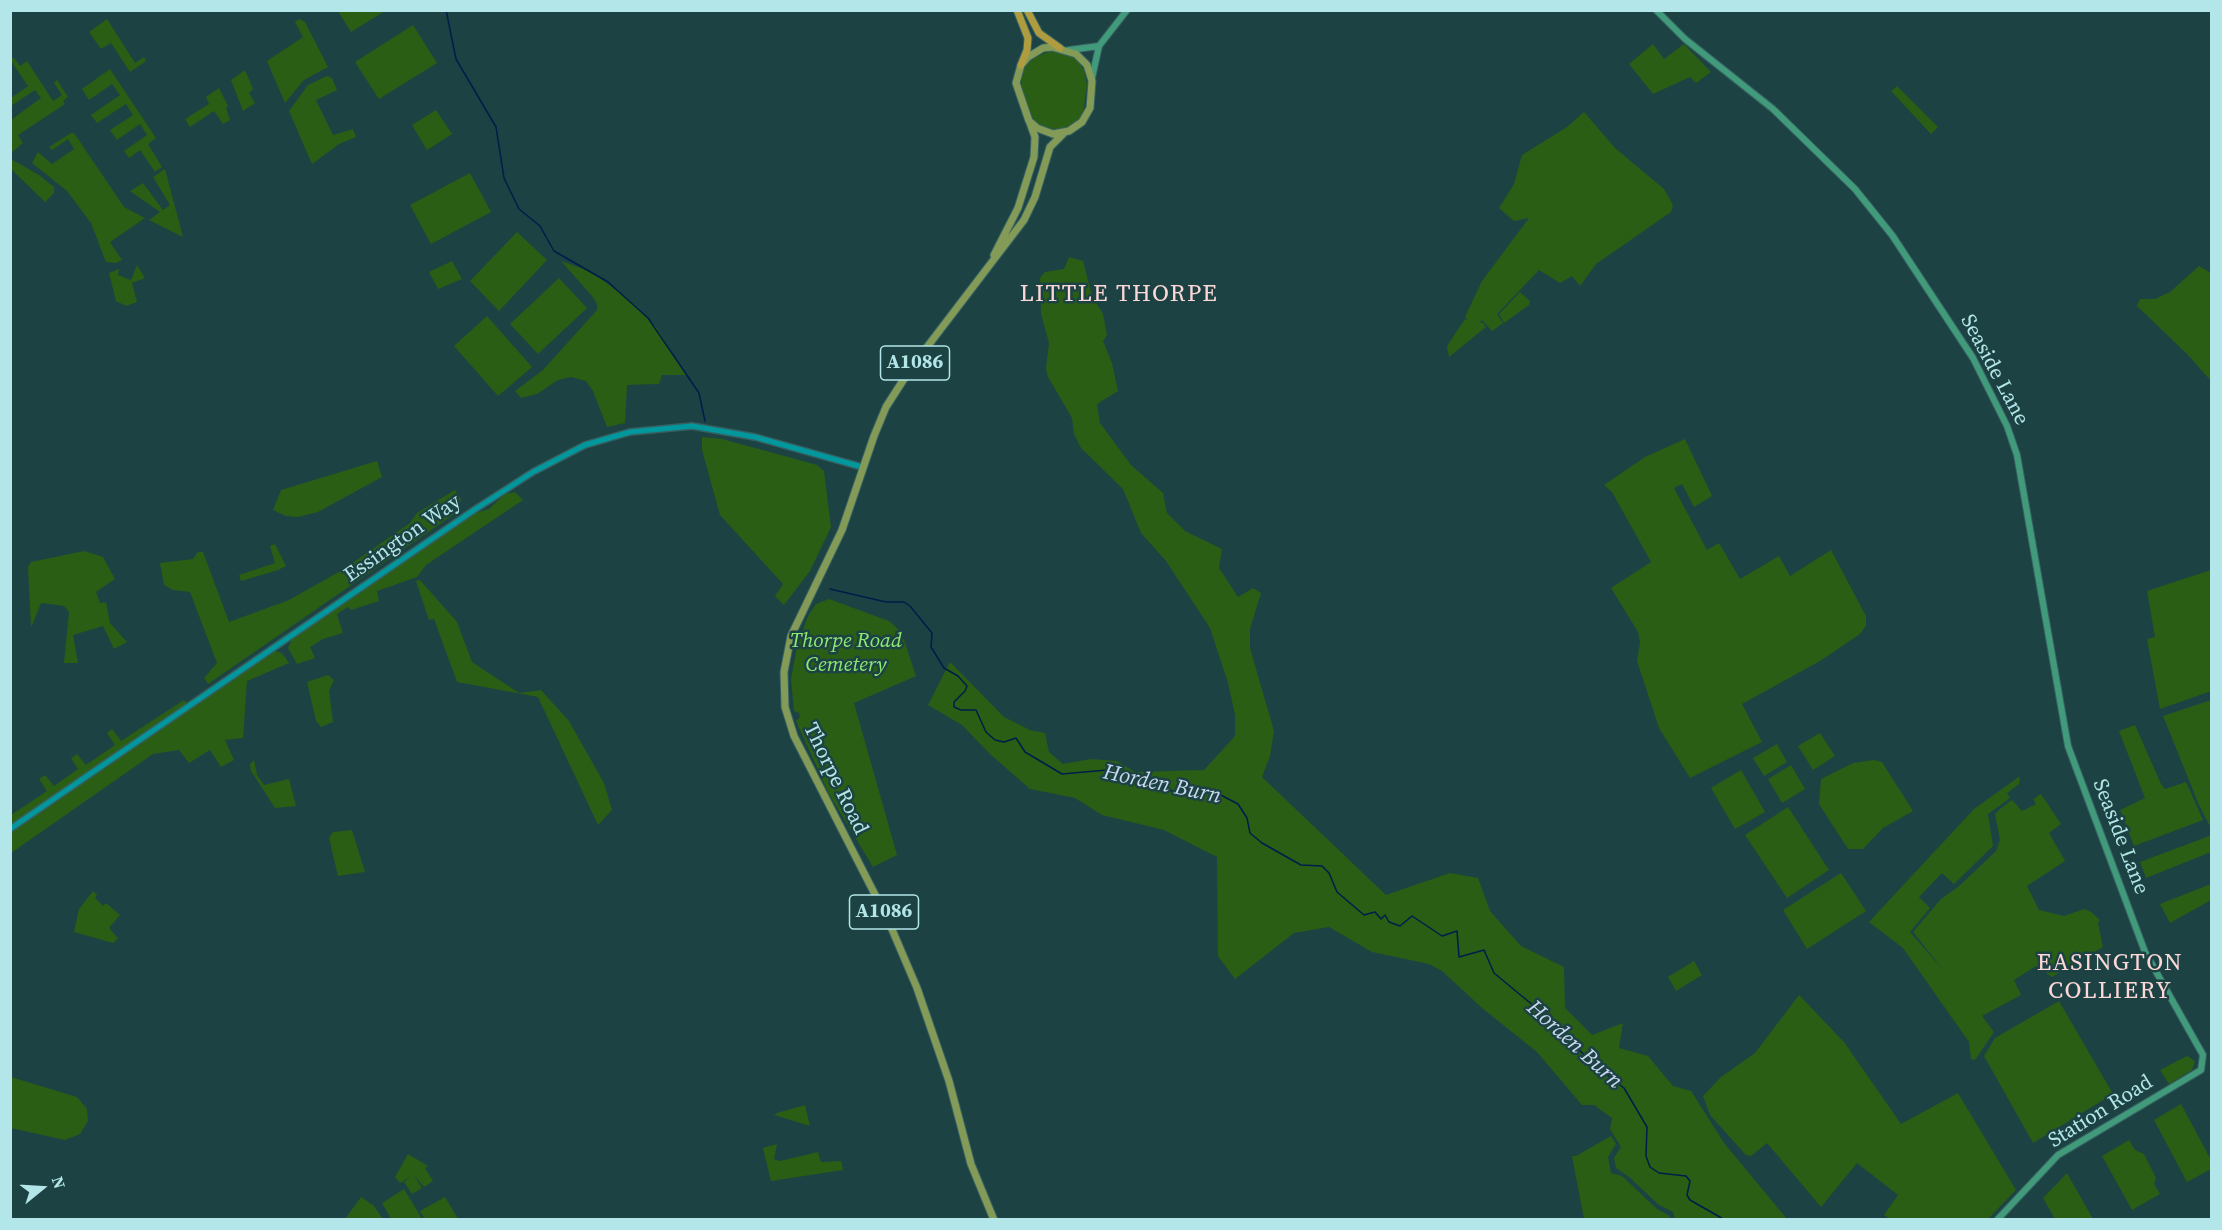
<!DOCTYPE html>
<html>
<head>
<meta charset="utf-8">
<style>
	body { margin:0 }
	#map { position:relative; width:2222px; height:1230px; overflow:hidden; background:#1d4243; font-family:"Source Serif 4",serif }
	canvas { display:block }
	.frame { position:absolute; inset:0; border:12px solid #b3e6e8; pointer-events:none }
	.north { position:absolute; left:12px; top:1158px; width:60px; height:60px; -webkit-text-stroke:4px #1d4243; paint-order:stroke; rotate:72deg; font-size:16px; font-weight:700; line-height:24px; text-align:center; color:#b3e6e8 }
	.north::after { content:''; display:block; margin:auto; width:21px; height:27px; background:#b3e6e8; clip-path:polygon(50% 0,100% 100%,50% 72%,0 100%) }
</style>
</head>
<body>
<div id="map">
<canvas width="2222" height="1230"></canvas>
<div class="frame"></div>
<div class="north">N</div>
</div>
<script>
const context = document.querySelector('canvas').getContext('2d');
context.lineJoin = 'round';
function fillPath(path, color) { context.fillStyle = color; context.fill(path, 'evenodd'); }
const toPath = rows => new Path2D(rows.map(r => 'M' + r).join(''));
function strokePath(path, color, width, dash) { context.strokeStyle = color; context.lineWidth = width; context.lineCap = dash ? 'butt' : 'round'; context.setLineDash(dash || []); context.stroke(path); }
function label(font, color, halo, rows, align = 'center') {
  context.font = font + ' "Source Serif 4",serif'; context.lineWidth = 5; context.setLineDash([]); context.textBaseline = 'middle'; context.strokeStyle = halo; context.fillStyle = color; for (const [text, x, y, turn = 0] of rows) {
    context.save(); context.translate(x, y); context.rotate((+turn || 0) * Math.PI / 180); context.textAlign = isNaN(turn) ? turn : align; if (halo) context.strokeText(text, 0, 0); context.fillText(text, 0, 0); context.restore();
  }
}
fillPath(toPath([
	[338,11,385,11,351,32],
	[107,19,135,63,144,57,146,61,130,72,111,43,101,49,89,32],
	[299,19,305,22,328,67,304,80,285,103,267,61,303,37,295,22],
	[413,25,437,63,379,99,355,62],
	[1653,44,1664,59,1684,44,1711,72,1696,83,1690,77,1653,94,1629,64],
	[1051,51,1064,52,1075,58,1084,70,1087,85,1083,114,1076,123,1064,130,1050,130,1037,123,1030,115,1021,87,1022,72,1027,64,1033,58],
	[13,57,20,66,27,61,53,101,62,95,54,83,57,80,68,97,63,101,65,104,18,135,23,143,11,153,11,120,41,98,35,90,11,106,11,98,28,86,11,61],
	[110,69,156,138,148,144,162,167,155,172,140,150,129,158,124,151,147,135,140,124,117,140,110,130,133,115,126,104,97,123,91,115,120,95,112,84,89,100,82,89],
	[245,70,253,89,249,93,255,103,243,111,231,80],
	[327,76,332,78,337,90,316,100,333,135,353,129,356,137,339,144,312,164,289,111,308,85],
	[1897,86,1938,127,1931,134,1891,91],
	[219,88,228,106,226,108,230,120,223,124,214,111,190,127,185,119,209,104,206,97],
	[436,110,452,134,427,150,412,125],
	[1584,112,1615,148,1664,189,1673,205,1671,212,1596,264,1580,286,1572,276,1560,283,1539,270,1497,314,1503,323,1492,331,1482,320,1479,323,1482,322,1486,327,1449,357,1447,346,1465,319,1468,320,1465,317,1482,281,1529,218,1514,221,1499,208,1514,184,1522,155,1567,127],
	[71,133,74,133,124,207,145,218,110,242,122,260,116,263,106,262,91,223,67,191,32,163,38,152,52,164,74,149,68,139,52,150,49,147],
	[11,159,39,175,54,187,54,193,45,202,11,169],
	[165,169,183,237,149,220,160,212,130,191,143,183,163,210,170,205,153,177],
	[470,173,491,212,431,244,410,205],
	[517,232,547,260,499,311,470,281],
	[1069,257,1083,261,1092,296,1103,314,1107,335,1103,341,1112,363,1118,391,1097,404,1100,423,1131,465,1163,493,1167,513,1185,531,1222,549,1219,568,1238,597,1253,588,1261,593,1250,629,1250,648,1274,731,1270,756,1262,777,1386,895,1450,873,1478,878,1490,911,1521,946,1564,967,1565,1008,1592,1035,1623,1023,1619,1048,1648,1056,1673,1086,1691,1091,1724,1143,1787,1219,1675,1219,1673,1212,1659,1205,1629,1177,1616,1168,1614,1158,1621,1147,1610,1129,1612,1118,1594,1105,1582,1105,1537,1052,1482,1008,1442,971,1429,964,1372,952,1329,927,1294,933,1235,979,1218,956,1217,857,1164,830,1102,815,1075,798,1030,789,990,754,962,725,928,705,950,662,1004,717,1030,730,1045,733,1049,752,1063,764,1091,759,1117,761,1135,772,1204,770,1235,736,1235,715,1228,683,1210,628,1166,561,1141,533,1123,489,1081,448,1074,434,1072,418,1048,377,1046,369,1049,343,1041,314,1040,278,1045,272,1064,269],
	[452,261,462,279,438,289,429,272],
	[561,261,592,272,633,303,657,328,686,375,662,375,659,384,627,385,625,423,607,427,593,391,586,381,571,377,558,380,537,394,521,398,515,391,543,370,597,310,597,304,592,296],
	[137,265,145,278,132,283,137,302,126,306,116,301,109,273,119,269,118,275,131,280],
	[2199,266,2211,273,2211,381,2188,355,2137,306,2140,299,2155,299,2170,292],
	[559,278,587,308,538,354,510,324],
	[1520,292,1530,301,1529,305,1504,323,1499,314],
	[487,316,532,367,498,396,454,346],
	[702,437,722,439,781,455,817,465,824,471,831,527,810,571,784,605,775,596,783,584,720,515,702,450],
	[1685,439,1712,496,1694,507,1682,484,1674,488,1707,550,1719,543,1740,579,1779,556,1790,576,1831,550,1866,616,1866,626,1860,634,1820,661,1742,704,1762,742,1690,778,1659,728,1637,661,1640,642,1638,632,1611,588,1651,562,1612,492,1604,485,1645,457],
	[377,461,382,477,318,512,298,517,286,516,273,510,281,490],
	[455,490,461,499,456,513,208,684,204,678,217,663,190,592,173,590,164,585,160,563,193,559,198,552,203,552,229,622,289,600,344,569,410,523,417,513],
	[515,492,523,500,426,565,417,577,377,591,379,601,351,610,348,607,337,614,343,633,323,639,310,647,315,658,297,664,288,648,292,639,476,513,489,509,505,494],
	[275,544,286,566,278,570,241,581,239,575,275,563,270,546],
	[84,551,103,557,115,579,96,592,100,603,106,602,110,623,127,642,114,649,103,626,73,635,78,663,64,663,69,612,64,606,41,603,31,628,28,567,31,562],
	[2211,570,2211,691,2160,709,2147,639,2155,637,2147,591],
	[420,580,457,622,472,662,519,693,541,690,569,721,604,783,612,810,598,825,538,697,457,682,434,619,429,620,416,581],
	[829,599,889,621,898,629,904,640,916,676,854,703,897,855,873,867,829,794,796,721,800,717,799,713,794,711,791,679,797,646,808,616,816,604],
	[275,651,282,653,289,663,247,681,243,738,225,740,234,760,221,767,210,750,189,763,179,750,153,754,11,853,11,833],
	[328,675,334,680,329,691,333,722,321,727,316,721,307,682],
	[184,700,188,705,11,825,11,815,47,791,39,779,45,775,54,786,78,769,71,758,77,754,86,765,115,745,107,733,112,729,121,741],
	[2211,700,2212,700,2211,828,2199,805,2163,716],
	[2135,725,2161,784,2165,789,2186,782,2203,820,2134,846,2120,810,2145,798,2119,731],
	[1820,733,1835,756,1813,770,1798,746],
	[1777,744,1787,762,1764,776,1753,758],
	[254,760,257,775,264,785,289,779,296,806,275,808,251,771,250,764],
	[1874,760,1882,762,1913,811,1883,828,1863,849,1848,849,1819,804,1821,779,1853,763],
	[1791,765,1805,789,1782,803,1768,779],
	[1741,770,1765,812,1735,829,1711,788],
	[2020,776,2019,784,2007,793,2010,798,1988,814,1993,846,1954,884,1942,873,1919,897,1930,908,1910,932,1944,971,1913,932,1941,899,1958,887,1996,851,2000,840,1995,814,2000,809,2012,800,2022,811,2036,804,2033,799,2041,794,2061,824,2049,833,2065,861,2027,886,2039,910,2064,916,2084,909,2091,912,2100,920,2098,923,2103,947,2052,977,2036,966,2014,980,2021,995,1982,1016,1994,1032,1975,1060,1971,1059,1969,1042,1903,948,1869,922,1974,809],
	[1788,807,1829,870,1787,898,1745,835],
	[352,830,365,872,338,876,329,838,333,832],
	[2212,835,2211,852,2146,878,2140,862],
	[1841,873,1866,911,1807,949,1783,910],
	[2211,884,2211,900,2170,923,2160,904],
	[93,891,97,895,95,898,103,906,106,903,120,915,109,928,118,938,113,943,74,932,79,909],
	[1694,961,1702,975,1676,991,1668,977],
	[1799,995,1844,1042,1901,1124,1958,1093,2016,1190,1988,1219,1890,1219,1884,1215,1898,1195,1857,1163,1821,1207,1767,1143,1751,1156,1746,1155,1710,1115,1703,1096,1721,1077,1755,1053],
	[2059,1001,2113,1094,2033,1143,1984,1056,1995,1038],
	[2187,1056,2195,1061,2192,1070,2169,1084,2160,1070],
	[11,1077,77,1097,87,1109,88,1121,80,1134,65,1140,11,1128],
	[2181,1104,2211,1160,2211,1169,2187,1182,2154,1120],
	[805,1105,810,1126,774,1115,777,1113],
	[1611,1136,1616,1144,1608,1157,1611,1173,1622,1176,1657,1209,1670,1216,1670,1219,1584,1219,1572,1156,1576,1156],
	[2129,1140,2135,1150,2144,1154,2156,1178,2154,1184,2160,1194,2132,1210,2102,1156],
	[777,1144,774,1159,780,1161,818,1152,821,1162,841,1161,843,1170,771,1181,763,1148],
	[408,1154,428,1166,425,1168,433,1181,424,1187,414,1175,422,1188,412,1194,404,1182,412,1176,400,1183,395,1177],
	[2067,1173,2093,1219,2055,1219,2043,1198],
	[404,1189,422,1219,391,1219,382,1203],
	[361,1197,374,1206,383,1219,345,1219],
	[445,1197,458,1219,425,1219,420,1211]
]), '#2a5e15');
strokePath(toPath([
	[446,10,456,59,496,127,504,178,519,209,540,226,554,251,608,282,648,318,699,393,705,421],
	[830,589,886,602,904,602,910,606,932,633,931,647,944,668,958,676,967,686,965,691,954,702,954,707,961,710,976,710,986,732,995,740,1004,742,1016,738,1025,752,1062,774,1107,770,1123,780,1151,778,1160,786,1172,791,1198,788,1215,792,1238,804,1247,818,1250,833,1262,843,1301,865,1322,866,1329,873,1337,892,1364,915,1375,912,1381,919,1385,915,1389,922,1400,926,1412,916,1442,936,1457,931,1459,957,1484,950,1494,973,1546,1016,1593,1064,1624,1088,1647,1127,1646,1156,1650,1167,1659,1173,1686,1176,1690,1181,1687,1195,1690,1200,1725,1220]
]), '#011d4a', 1.5);
const tertiary = toPath([
	[10,829,474,510,533,472,585,445,630,432,692,426,755,437,862,467]
]);
const secondary = toPath([
	[1656,10,1685,39,1773,109,1855,189,1892,235,1973,358,2007,426,2017,455,2068,746,2145,952,2203,1055,2201,1070,2058,1155,1997,1220],
	[1069,50,1099,46],
	[1092,78,1099,46,1127,10]
]);
const primary = toPath([
	[1052,47,1076,54,1087,65,1092,81,1090,108,1082,122,1069,131,1053,134,1037,128,1029,121,1016,83,1021,65,1028,57,1043,48,1052,47],
	[994,255,1018,208,1034,157,1035,137,1030,123],
	[994,1220,971,1164,949,1081,917,988,888,920,794,736,785,707,784,672,791,636,842,530,874,436,886,407,911,368,1024,220,1035,197,1050,147,1064,133]
]);
const trunk = toPath([
	[1017,10,1028,38,1027,50,1021,65],
	[1027,10,1039,33,1060,48]
]);
strokePath(tertiary, '#366163', 8);
strokePath(secondary, '#366163', 8);
strokePath(primary, '#366163', 9);
strokePath(trunk, '#366163', 9);
strokePath(tertiary, '#00989c', 5);
strokePath(secondary, '#419a79', 6);
strokePath(primary, '#839b56', 7);
strokePath(trunk, '#ae9c3f', 7);
for (const [x, y, w] of [
	[915,363,69],
	[884,912,69]
]) { const box = new Path2D(); box.roundRect(x - w / 2, y - 17, w, 34, 4.5); context.fillStyle = '#1d4243'; context.fill(box); strokePath(box, '#b3e6e8', 1.5); }
label('bold 20px', '#b3e6e8', null, [
	["A1086",915,363],
	["A1086",884,912]
]);
label('21px', '#b3e6e8', '#1d4243', [
	["Seaside Lane",1994,370,62],
	["Essington Way",403,539,-35],
	["Thorpe Road",835,779,64],
	["Seaside Lane",2120,837,69],
	["Station Road",2101,1112,-32]
]);
label('italic 21px', '#8ee970', '#1d4243', [
	["Thorpe Road",846,642],
	["Cemetery",846,666]
]);
label('italic 22px', '#cad9f0', '#1d4243', [
	["Horden Burn",1162,785,12],
	["Horden Burn",1574,1045,42]
]);
context.letterSpacing = '1.5px';
label('24px', '#fcd8d8', '#1d4243', [
	["LITTLE THORPE",1119,295],
	["EASINGTON",2110,964],
	["COLLIERY",2110,992]
]);
context.letterSpacing = '0px';
</script>
</body>
</html>
